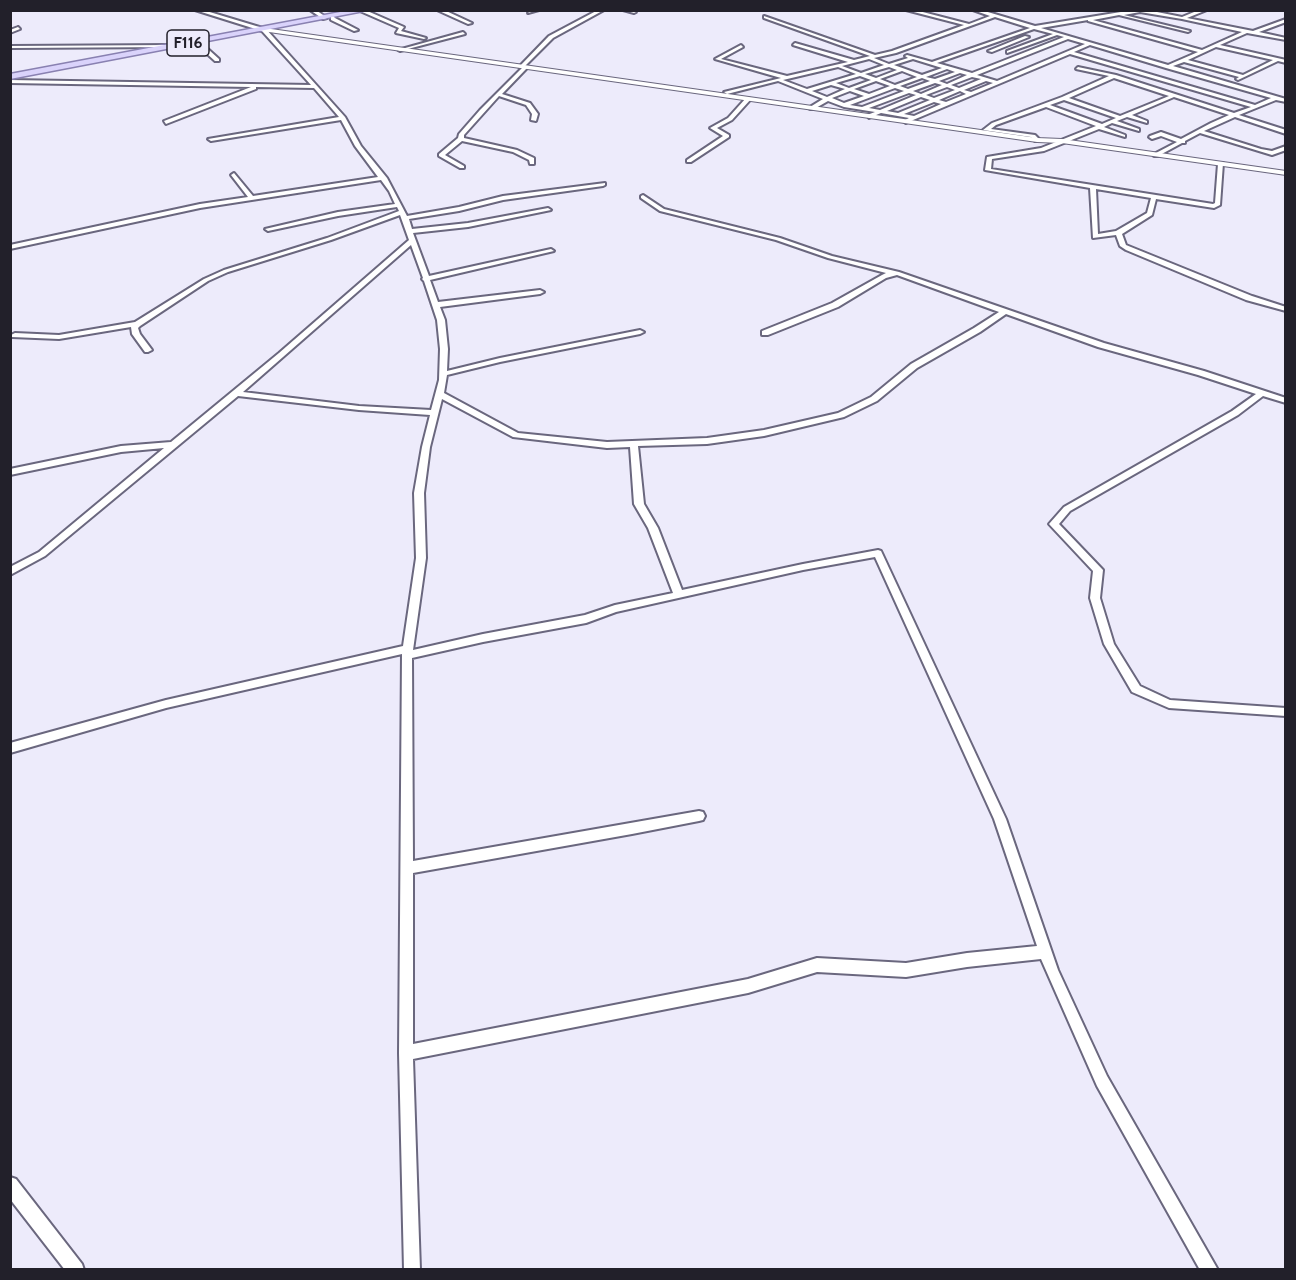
<!DOCTYPE html>
<html>
<head>
<meta charset="utf-8">
<style>
	body { margin:0 }
	#map { position:relative; width:1296px; height:1280px; overflow:hidden; background:#edebfb; font-family:Cabin,sans-serif }
	canvas { display:block }
	.frame { position:absolute; inset:0; border:12px solid #22202a; pointer-events:none }
</style>
</head>
<body>
<div id="map">
<canvas width="1296" height="1280"></canvas>
<div class="frame"></div>
</div>
<script>
const context = document.querySelector('canvas').getContext('2d');
context.lineJoin = 'round';
const toPath = rows => new Path2D(rows.map(r => 'M' + r).join(''));
function strokePath(path, color, width, dash) { context.strokeStyle = color; context.lineWidth = width; context.lineCap = dash ? 'butt' : 'round'; context.setLineDash(dash || []); context.stroke(path); }
function fillPath(path, color) { context.fillStyle = color; context.fill(path, 'evenodd'); }
function label(font, color, halo, rows, align = 'center') {
  context.font = font + ' Cabin,sans-serif'; context.lineWidth = 5; context.setLineDash([]); context.textBaseline = 'middle'; context.strokeStyle = halo; context.fillStyle = color; for (const [text, x, y, turn = 0] of rows) {
    context.save(); context.translate(x, y); context.rotate((+turn || 0) * Math.PI / 180); context.textAlign = isNaN(turn) ? turn : align; if (halo) context.strokeText(text, 0, 0); context.fillText(text, 0, 0); context.restore();
  }
}
const minor = toPath([
	[195,10,203,10,266,29,345,117,361,146,387,178,407,216,459,207,503,196,605,183,605,185,603,186,503,200,459,211,409,219,412,229,468,223,548,208,551,210,468,227,413,233,429,276,551,249,554,251,430,280,438,302,540,290,544,292,540,294,440,307,445,320,448,349,447,371,500,358,640,330,644,332,640,334,500,362,447,375,444,393,518,433,607,442,707,438,764,430,838,413,871,397,911,364,974,328,999,312,897,275,886,278,838,307,768,335,762,335,762,331,832,303,882,275,886,273,828,258,776,240,660,211,641,198,641,196,643,195,664,209,780,238,832,256,899,272,1104,343,1204,371,1286,398,1286,403,1263,396,1238,415,1070,511,1059,524,1103,570,1100,598,1114,644,1140,686,1170,700,1286,708,1286,716,1169,708,1132,692,1104,644,1090,598,1093,571,1049,524,1064,507,1232,411,1256,394,1198,375,1098,347,1006,314,980,332,917,368,877,401,844,417,764,436,707,444,638,446,644,504,658,528,682,590,803,564,878,550,881,551,1006,819,1058,970,1107,1076,1218,1270,1200,1270,1097,1086,1041,959,967,967,906,977,817,972,748,993,413,1059,420,1270,404,1270,399,1053,402,654,166,708,10,753,10,743,166,700,403,646,416,558,414,493,422,447,430,415,359,410,238,396,45,556,10,575,10,567,39,552,164,448,121,452,10,475,10,469,121,446,171,442,279,353,409,240,400,215,331,240,228,272,208,281,140,326,138,328,140,334,152,350,148,352,145,352,132,334,131,327,59,339,12,337,11,335,15,333,59,335,135,322,204,279,224,270,327,238,399,211,397,207,338,216,268,231,265,229,338,212,395,204,389,191,381,180,200,208,10,249,10,245,200,204,248,197,231,175,234,173,253,196,378,177,355,146,341,120,211,141,208,139,339,117,314,88,256,87,256,89,166,124,164,121,251,87,10,83,10,80,311,85,262,31,195,10],
	[411,245,423,278,422,279,424,281,437,320,440,349,439,380,431,410,359,406,243,392,411,245],
	[442,399,513,437,607,448,630,447,634,504,648,528,673,593,615,605,585,615,483,634,413,650,426,558,424,493,430,447,442,399],
	[875,557,994,819,1037,946,967,953,906,963,817,958,748,979,413,1044,413,873,632,834,699,821,703,820,705,816,703,812,699,811,413,861,412,658,483,642,586,623,616,612,803,570,875,557],
	[310,10,316,10,327,18,323,19,310,10],
	[365,10,404,27,401,31,426,38,424,39,396,33,399,28,360,11,365,10],
	[437,10,444,10,472,23,468,24,437,10],
	[531,10,539,10,528,13,531,10],
	[598,10,604,10,553,38,524,67,527,68,502,94,530,103,538,114,536,121,531,120,532,114,526,105,499,96,464,135,464,138,517,150,534,158,534,164,530,164,529,160,513,152,462,141,445,155,464,166,464,168,460,168,439,156,439,154,458,138,459,134,480,110,522,68,519,67,549,36,598,10],
	[623,10,633,10,636,12,634,13,623,10],
	[906,10,915,10,969,24,990,16,973,10,981,10,1035,26,1133,10,1147,10,1182,17,1199,10,1207,10,1187,18,1253,31,1286,19,1286,22,1259,32,1286,38,1286,40,1247,33,1220,45,1286,60,1286,63,1278,61,1238,80,1236,79,1239,77,1184,62,1173,66,1286,99,1286,102,1276,100,1239,115,1286,130,1286,134,1235,117,1204,131,1261,149,1272,151,1286,146,1286,150,1272,155,1200,133,1185,141,1185,143,1182,143,1158,156,1154,156,1154,154,1177,142,1161,136,1152,139,1149,137,1150,136,1161,132,1181,139,1211,123,1229,115,1174,97,1132,115,1147,121,1147,123,1127,117,1117,121,1139,129,1139,131,1112,123,1104,127,1125,135,1125,137,1099,129,1044,151,992,159,991,169,1213,204,1215,203,1218,164,1223,163,1220,205,1214,208,1156,199,1152,215,1122,234,1126,245,1252,296,1286,307,1286,311,1246,300,1126,250,1120,246,1116,235,1093,238,1090,188,985,170,987,157,1041,148,1096,126,1046,107,996,125,991,129,1035,135,1040,140,1039,141,1035,141,1031,137,983,130,992,123,1062,97,1109,76,1076,69,1078,67,1116,75,1234,113,1251,107,1070,54,906,123,903,121,909,118,881,113,869,118,867,115,875,112,844,107,828,101,814,109,810,109,810,107,823,99,778,81,727,94,724,92,781,78,715,59,741,45,743,47,721,59,787,76,848,62,793,45,795,43,854,60,870,56,764,18,764,16,875,55,892,51,964,25,906,10],
	[1140,12,1182,19,1242,32,1202,50,1093,20,1119,15,1188,32,1190,31,1124,15,1140,12],
	[995,17,1030,28,932,62,907,55,905,56,908,58,889,64,874,58,896,53,995,17],
	[1088,20,1088,21,1198,52,1168,65,1041,28,1088,20],
	[1034,29,1053,34,1007,51,1007,53,1057,35,1064,37,972,73,937,63,1034,29],
	[1068,39,1085,44,997,81,977,75,1068,39],
	[1090,45,1166,68,1271,98,1255,105,1074,52,1090,45],
	[1216,47,1273,60,1243,75,1188,60,1216,47],
	[869,59,884,65,861,73,842,66,869,59],
	[913,59,942,68,922,75,894,65,913,59],
	[838,67,856,74,807,89,783,80,838,67],
	[889,67,897,70,876,78,865,74,889,67],
	[947,69,955,72,935,79,926,77,947,69],
	[902,71,917,77,895,85,880,79,902,71],
	[960,73,967,75,947,84,939,81,960,73],
	[860,76,871,80,849,88,836,83,860,76],
	[972,77,981,79,959,88,951,85,972,77],
	[922,78,930,81,908,89,900,86,922,78],
	[1114,78,1169,96,1120,116,1069,98,1114,78],
	[876,81,890,86,869,94,854,89,876,81],
	[986,81,993,83,971,92,964,90,986,81],
	[935,83,942,85,921,94,913,91,935,83],
	[831,85,845,89,827,97,812,91,831,85],
	[947,87,955,90,934,98,926,95,947,87],
	[895,88,904,91,862,107,850,105,895,88],
	[850,91,864,96,844,103,832,98,850,91],
	[960,91,966,94,946,102,939,100,960,91],
	[909,93,916,95,880,110,869,108,909,93],
	[921,97,930,100,898,113,887,111,921,97],
	[1064,100,1116,118,1102,124,1050,105,1064,100],
	[934,102,941,104,914,116,904,114,934,102],
	[1096,189,1151,198,1147,213,1116,231,1098,234,1096,189],
	[333,16,335,18,358,30,354,31,331,20,331,17,333,16],
	[18,27,20,29,10,33,10,30,18,27],
	[463,32,465,34,400,51,398,50,463,32],
	[1025,36,1029,37,992,52,988,51,1025,36],
	[195,41,199,41,219,59,219,61,215,61,195,43,195,41],
	[173,45,175,47,10,48,10,46,173,45],
	[746,98,751,99,732,120,717,128,729,135,729,137,691,162,687,162,687,160,723,136,710,128,728,118,746,98],
	[10,1177,16,1179,82,1264,84,1270,65,1270,10,1199,10,1177]
]);
const tertiary = toPath([
	[264,28,1037,138,1062,139,1286,171,1286,175,1062,143,1037,142,262,31,264,28]
]);
const primary = toPath([
	[351,10,369,10,10,79,10,74,351,10]
]);
strokePath(minor, '#6a677e', 4);
strokePath(tertiary, '#6a677e', 2);
strokePath(primary, '#8981b1', 3);
fillPath(minor, '#fff');
fillPath(tertiary, '#fff');
fillPath(primary, '#dad3fb');
for (const [x, y, w] of [
	[188,43,42]
]) { const box = new Path2D(); box.roundRect(x - w / 2, y - 13, w, 26, 4.5); context.fillStyle = '#edebfb'; context.fill(box); strokePath(box, '#22202a', 1.5); }
label('bold 16px', '#22202a', null, [
	["F116",188,43]
]);
</script>
</body>
</html>
